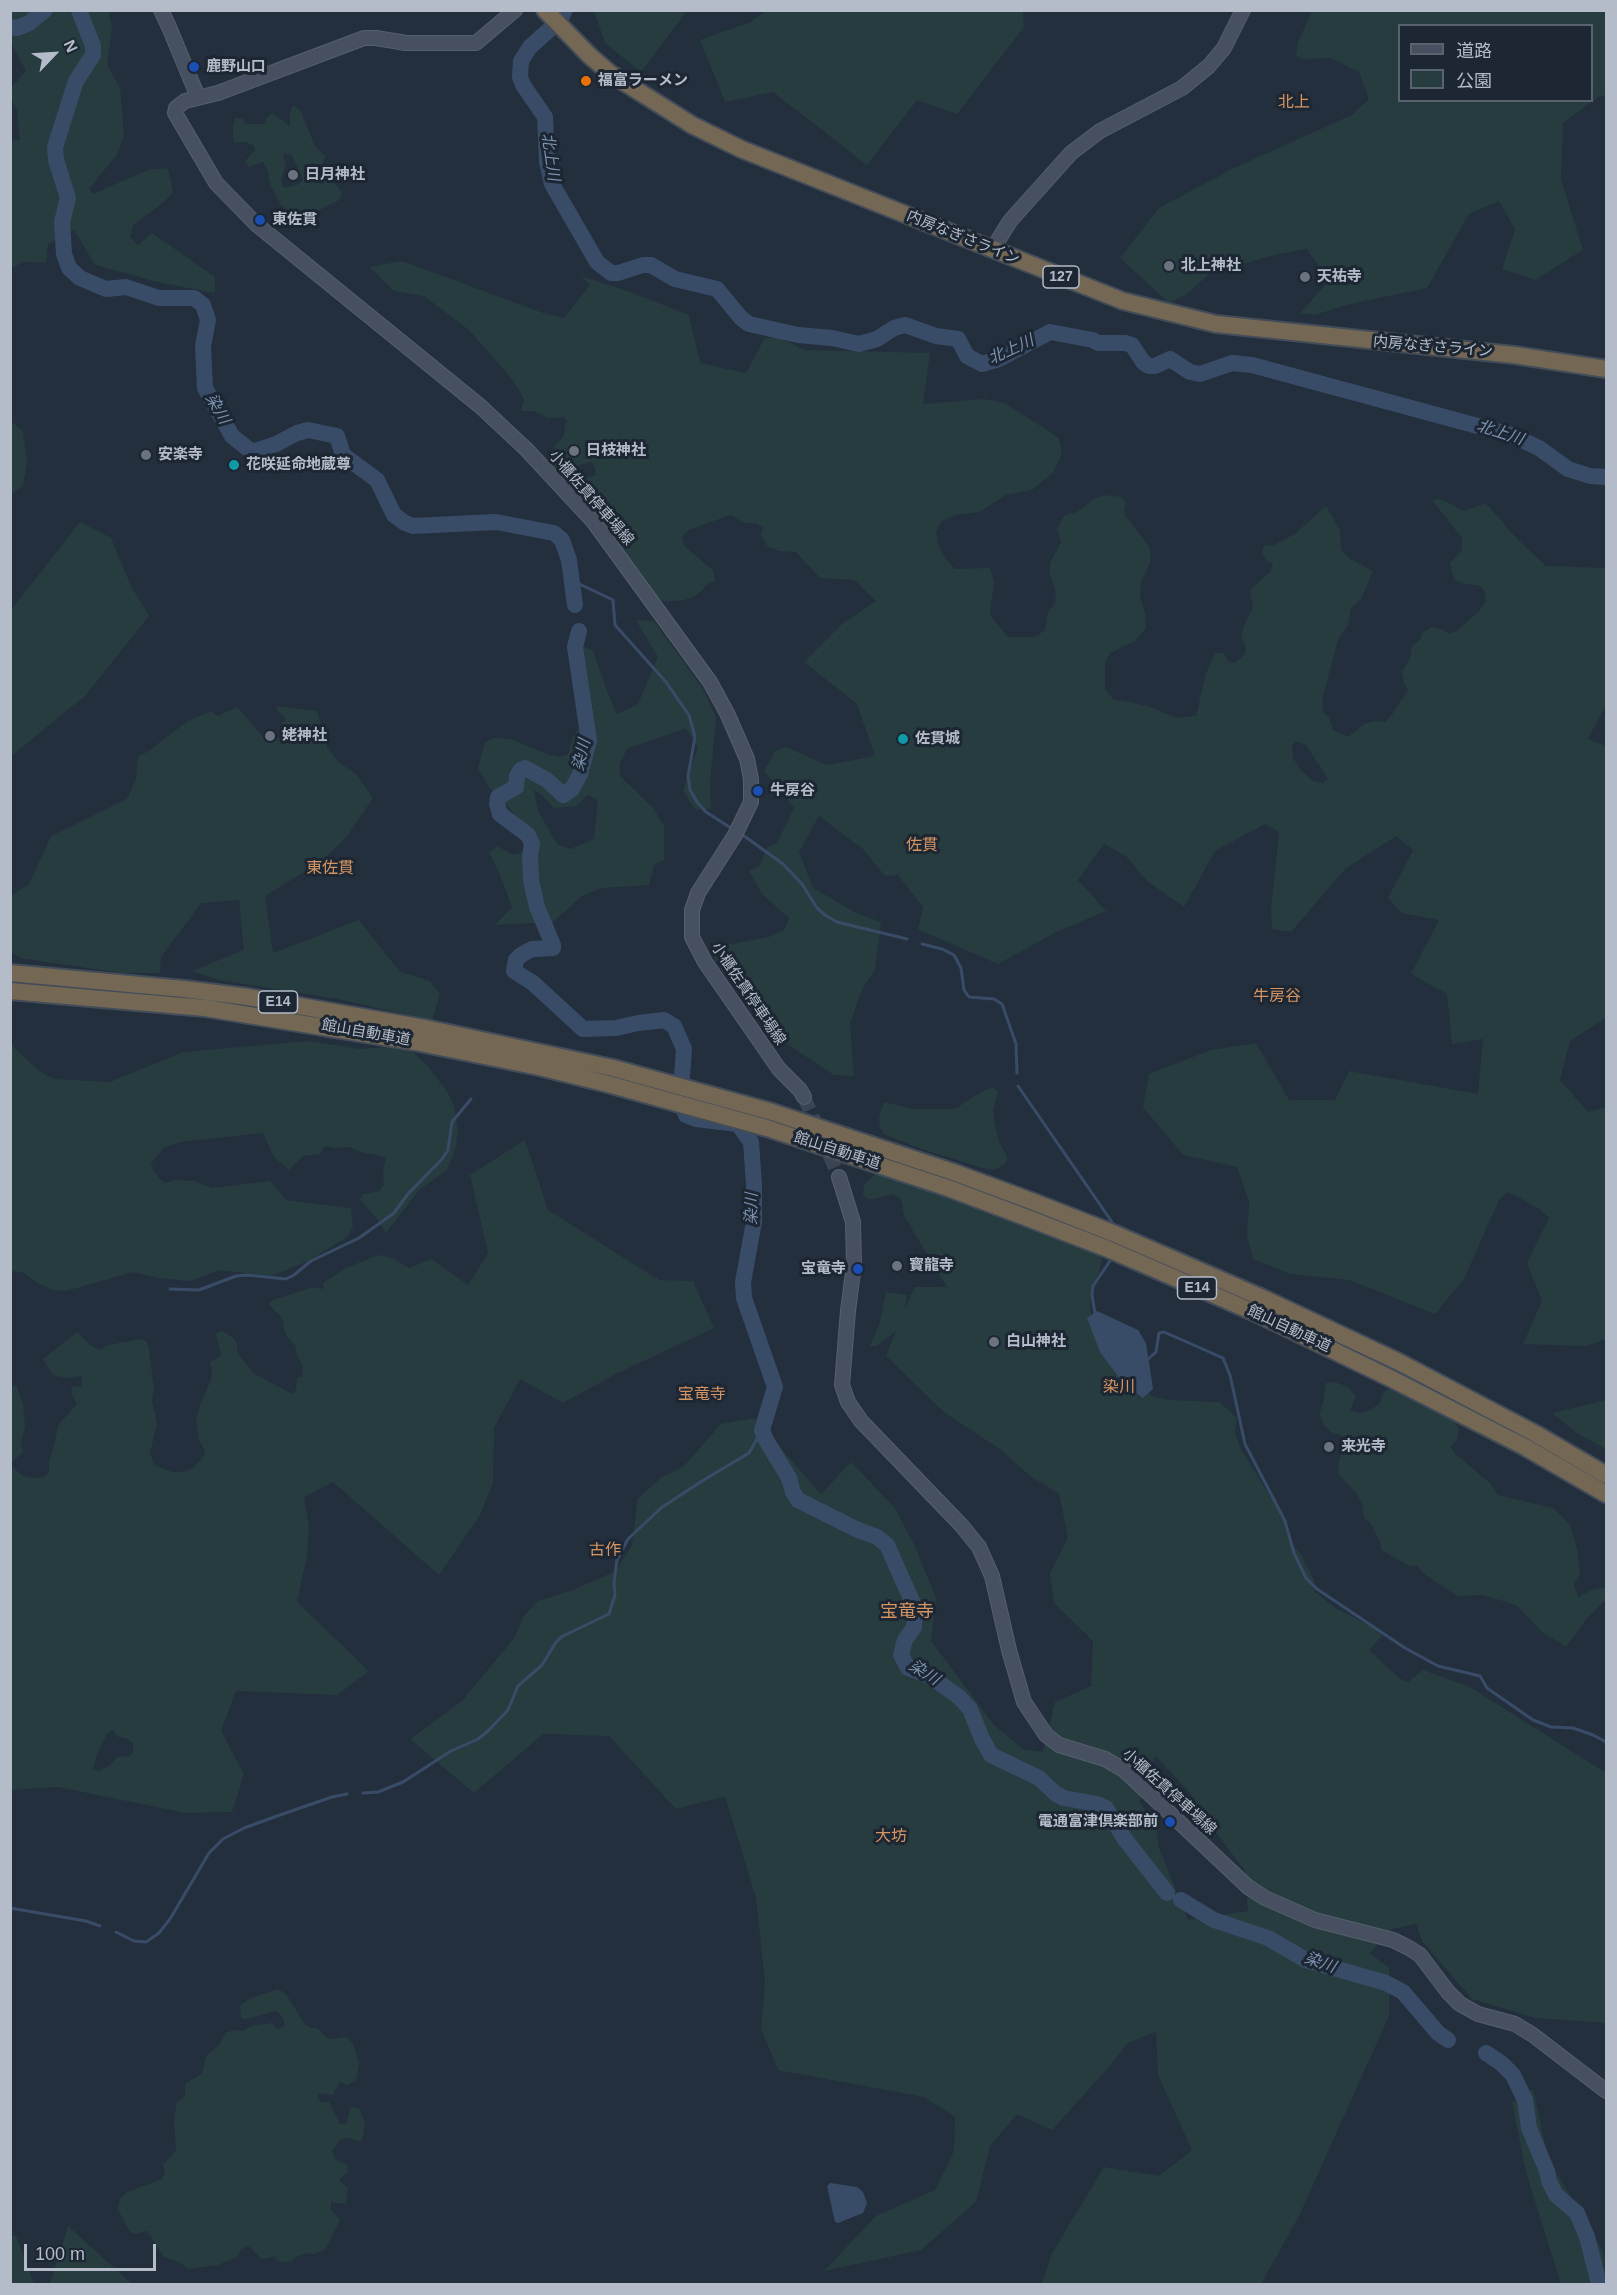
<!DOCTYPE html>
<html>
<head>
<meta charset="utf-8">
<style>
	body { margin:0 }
	#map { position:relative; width:1617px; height:2295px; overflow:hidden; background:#242f3e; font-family:Arial,"Noto Sans JP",sans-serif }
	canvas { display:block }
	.frame { position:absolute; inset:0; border:12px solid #b4bcc9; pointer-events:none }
	.legend { position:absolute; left:1398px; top:24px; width:195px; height:78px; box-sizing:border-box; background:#1d2633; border:2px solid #59626f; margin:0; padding:8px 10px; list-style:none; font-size:18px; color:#b4bcc9 }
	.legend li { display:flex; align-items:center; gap:12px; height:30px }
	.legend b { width:30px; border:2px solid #59626f }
	.north { position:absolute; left:24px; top:24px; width:60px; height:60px; -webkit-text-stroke:4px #1d2633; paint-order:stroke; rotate:65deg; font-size:16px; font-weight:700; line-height:24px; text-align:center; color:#b4bcc9 }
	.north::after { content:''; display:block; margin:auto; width:21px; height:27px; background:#b4bcc9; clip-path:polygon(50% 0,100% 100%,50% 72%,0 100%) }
	.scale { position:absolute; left:24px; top:2244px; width:132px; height:27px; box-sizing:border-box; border:3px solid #b4bcc9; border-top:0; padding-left:8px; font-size:18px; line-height:21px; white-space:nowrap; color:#b4bcc9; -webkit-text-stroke:4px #1d2633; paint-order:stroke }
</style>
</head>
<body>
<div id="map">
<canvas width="1617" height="2295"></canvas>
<div class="frame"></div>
<ul class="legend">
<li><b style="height:8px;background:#465061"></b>道路</li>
<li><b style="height:16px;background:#263c3f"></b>公園</li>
</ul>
<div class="north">N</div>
<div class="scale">100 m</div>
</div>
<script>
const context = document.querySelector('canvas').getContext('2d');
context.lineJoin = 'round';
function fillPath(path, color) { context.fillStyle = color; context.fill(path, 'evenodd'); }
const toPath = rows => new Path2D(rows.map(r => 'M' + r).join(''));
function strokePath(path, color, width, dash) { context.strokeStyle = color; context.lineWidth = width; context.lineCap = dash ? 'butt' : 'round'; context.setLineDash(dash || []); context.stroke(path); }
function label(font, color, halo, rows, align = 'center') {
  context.font = font + ' Arial,"Noto Sans JP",sans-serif'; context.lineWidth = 6; context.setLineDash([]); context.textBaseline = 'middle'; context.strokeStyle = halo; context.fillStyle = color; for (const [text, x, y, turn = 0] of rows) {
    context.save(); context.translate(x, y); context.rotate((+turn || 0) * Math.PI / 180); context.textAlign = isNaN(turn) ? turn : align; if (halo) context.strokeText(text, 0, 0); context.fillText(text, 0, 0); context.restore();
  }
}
fillPath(toPath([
	[11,10,109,11,112,28,107,65,120,88,124,135,118,153,89,189,93,194,148,170,168,168,173,192,165,201,133,225,130,237,138,245,152,233,215,277,215,293,162,283,95,265,74,230,48,244,46,263,24,262,11,268,11,141,20,140,17,110,11,99,11,88,26,71,11,42],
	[767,10,1023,11,1024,27,957,114,917,100,867,165,773,92,725,102,700,40,751,22],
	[594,11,594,10,687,11,641,72,605,43],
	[1312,11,1606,11,1606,97,1601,95,1563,123,1561,179,1583,250,1535,280,1502,269,1515,229,1499,201,1469,214,1427,288,1346,305,1315,315,1300,313,1329,281,1307,249,1273,255,1209,274,1187,294,1169,303,1120,258,1159,208,1234,168,1352,115,1369,99,1359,72,1331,58,1302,59,1296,56,1298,42],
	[1400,26,1592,26,1592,100,1400,100],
	[295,106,301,112,315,146,325,156,322,165,330,179,342,192,339,200,303,218,291,214,281,205,271,187,267,169,263,162,249,167,245,161,255,150,253,145,245,142,235,143,233,138,233,125,235,118,243,119,245,124,264,124,267,117,273,113,290,127,290,114,292,107],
	[284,153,292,156,303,180,297,185,284,188,281,181,286,162,283,157],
	[402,261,546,314,564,318,590,285,581,276,633,293,689,315,700,363,746,373,764,339,777,336,804,350,930,353,923,404,984,399,1005,403,1059,438,1061,448,1061,457,1053,472,1032,490,1006,495,979,512,956,515,942,521,936,532,938,544,946,559,955,569,990,568,994,582,990,615,1008,637,1035,637,1045,630,1048,612,1055,603,1056,592,1050,574,1050,563,1061,542,1057,528,1065,515,1077,512,1095,498,1105,495,1121,497,1127,503,1124,508,1125,515,1150,548,1150,562,1141,583,1140,596,1145,613,1146,628,1135,641,1110,653,1105,663,1105,689,1113,699,1148,706,1176,718,1196,716,1206,673,1215,653,1223,653,1229,662,1235,663,1245,654,1246,646,1241,638,1244,625,1253,607,1250,590,1270,572,1273,564,1266,560,1262,553,1264,546,1274,545,1296,533,1326,506,1340,530,1341,550,1349,558,1373,571,1361,599,1351,608,1348,625,1338,640,1322,699,1323,712,1329,717,1333,730,1348,737,1364,724,1375,721,1385,722,1391,716,1408,690,1404,684,1402,672,1410,659,1412,647,1421,638,1422,633,1432,627,1441,629,1449,634,1457,631,1479,611,1486,601,1485,592,1480,586,1461,583,1454,579,1450,563,1462,550,1462,538,1432,500,1441,499,1464,511,1486,503,1517,539,1546,566,1606,568,1606,704,1588,739,1606,746,1606,1018,1570,1041,1560,1080,1588,1112,1606,1107,1606,1339,1587,1346,1523,1344,1542,1301,1527,1263,1549,1218,1538,1208,1508,1192,1499,1200,1464,1279,1435,1314,1349,1280,1290,1274,1253,1259,1247,1236,1249,1202,1237,1167,1183,1155,1143,1107,1149,1074,1211,1050,1256,1043,1289,1100,1335,1100,1349,1071,1478,1094,1483,1039,1452,1044,1447,994,1411,974,1439,920,1402,913,1388,898,1413,850,1396,836,1345,869,1291,932,1272,929,1271,908,1279,832,1265,824,1215,851,1184,907,1147,881,1126,856,1104,844,1078,880,1106,911,1056,932,998,964,918,929,923,907,898,875,885,876,864,850,819,816,799,852,813,888,856,913,881,922,875,970,862,989,850,1024,854,1076,834,1075,778,1038,767,1007,748,987,722,971,713,956,726,945,769,937,784,930,789,918,762,894,749,871,759,866,768,847,777,843,794,808,764,771,775,751,786,747,827,765,875,756,857,704,804,662,842,624,876,601,854,580,820,578,796,552,780,551,768,547,761,536,763,528,756,523,745,523,730,515,689,530,682,536,684,546,713,570,715,580,707,585,696,596,684,600,665,602,655,596,598,516,561,480,563,476,573,476,578,480,596,475,594,465,591,462,579,465,573,467,570,472,564,473,552,470,549,464,548,459,555,452,554,447,564,435,565,425,567,421,564,417,548,418,533,411,521,411,524,400,520,392,512,379,469,330,424,296,394,291,369,267],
	[1296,741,1306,745,1328,779,1323,783,1313,781,1301,770,1293,758,1292,746],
	[11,422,23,431,27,463,23,486,11,494],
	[80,522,111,538,131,586,149,616,85,696,11,756,10,644,12,644,11,610],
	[636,620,654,621,703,689,716,717,710,784,711,809,695,809,683,791,698,747,686,728,627,749,620,763,620,776,653,808,664,826,664,860,654,865,649,885,601,888,582,896,553,922,495,925,512,907,499,872,489,853,497,846,514,855,538,847,536,836,488,786,478,768,485,742,495,738,511,739,549,755,560,757,568,754,573,737,593,707,575,683,568,642,593,650,608,694,617,714,638,704,658,657],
	[534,790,542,795,554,808,576,806,588,795,598,800,594,839,570,849,557,844,538,811],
	[277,706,317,711,328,749,338,761,358,776,373,798,346,838,320,862,265,896,273,953,359,920,400,972,430,981,440,994,432,1020,337,999,219,980,192,971,244,950,239,900,201,903,161,957,160,973,121,973,20,958,11,952,11,896,29,884,51,836,127,799,136,778,138,756,147,752,188,721,211,711,218,716,237,707,264,738,284,738,282,722,285,722,286,718,277,711],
	[10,1041,15,1049,41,1072,54,1079,110,1082,183,1052,308,1041,360,1049,384,1047,412,1051,427,1065,448,1093,454,1106,458,1131,455,1150,447,1170,419,1190,386,1233,376,1218,360,1200,363,1194,379,1191,384,1185,383,1171,386,1157,361,1152,350,1147,336,1148,325,1146,320,1154,303,1156,289,1170,274,1157,263,1133,181,1142,165,1147,151,1163,154,1172,164,1183,177,1180,194,1181,212,1188,270,1181,286,1200,351,1208,353,1227,347,1237,308,1261,271,1276,220,1270,191,1281,158,1278,133,1272,66,1291,52,1290,38,1283,22,1272,11,1271],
	[992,1087,998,1091,993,1110,995,1125,999,1142,1007,1156,1006,1163,995,1170,983,1168,921,1149,884,1134,880,1128,879,1118,884,1102,913,1109,955,1109,979,1093],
	[525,1140,548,1210,659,1280,693,1281,714,1328,616,1374,563,1403,520,1379,494,1428,493,1483,480,1515,439,1575,333,1482,304,1497,309,1527,307,1556,297,1602,369,1671,337,1695,236,1691,221,1731,244,1774,232,1812,186,1813,58,1787,11,1790,11,1466,23,1476,34,1478,44,1477,49,1472,49,1463,59,1424,77,1404,71,1393,72,1386,81,1387,82,1381,82,1376,68,1378,53,1375,43,1359,77,1332,91,1346,100,1350,108,1345,142,1339,147,1342,149,1349,154,1390,152,1400,157,1424,150,1453,154,1465,172,1472,183,1472,193,1468,204,1456,205,1451,199,1440,196,1421,200,1404,211,1380,212,1372,210,1362,221,1356,216,1334,222,1331,234,1338,237,1344,237,1352,253,1373,292,1394,296,1390,297,1378,302,1376,303,1367,296,1353,295,1345,289,1339,284,1330,283,1319,268,1304,273,1300,313,1287,324,1289,323,1283,344,1269,378,1255,392,1258,409,1268,432,1259,468,1285,488,1253,470,1175],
	[113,1730,118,1737,126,1738,133,1743,133,1753,130,1756,117,1757,110,1765,99,1771,93,1769,96,1757,107,1734],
	[876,1173,919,1186,1102,1256,1099,1273,1092,1284,1090,1306,1093,1325,1142,1390,1154,1397,1169,1400,1219,1402,1237,1418,1235,1432,1241,1449,1276,1506,1286,1526,1290,1543,1300,1553,1314,1580,1315,1592,1335,1608,1374,1628,1382,1636,1369,1650,1399,1678,1408,1682,1423,1670,1470,1687,1606,1773,1606,2023,1536,2018,1472,1999,1422,1941,1416,1924,1392,1929,1370,1953,1389,1968,1389,2016,1299,2216,1261,2284,1042,2284,1051,2255,1104,2167,1159,2176,1192,2150,1158,2075,1156,2032,1128,2043,1107,2069,1052,2130,1017,2114,990,2146,976,2202,921,2250,824,2271,876,2216,935,2190,954,2151,955,2117,924,2097,778,2070,761,2029,765,1982,756,1898,725,1796,676,1809,609,1736,543,1734,474,1793,410,1739,462,1701,515,1637,523,1617,538,1601,573,1590,616,1571,632,1545,638,1498,662,1477,684,1466,721,1424,754,1418,821,1494,851,1462,894,1507,915,1546,936,1598,931,1641,994,1725,1023,1749,1043,1752,1055,1702,1091,1686,1093,1641,1054,1603,1050,1573,1068,1537,1059,1494,1029,1475,1000,1449,945,1413,886,1356,896,1331,877,1346,870,1346,879,1325,886,1292,907,1295,905,1309,915,1287,947,1287,904,1216,901,1199,893,1194,875,1199,868,1199,863,1195,864,1185],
	[1155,1755,1190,1793,1211,1826,1245,1871,1248,1911,1188,1920,1159,1848,1156,1825,1139,1802],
	[1335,1382,1348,1387,1356,1396,1350,1411,1360,1413,1371,1410,1380,1403,1383,1392,1390,1389,1453,1419,1459,1429,1457,1440,1451,1446,1454,1453,1490,1483,1498,1495,1553,1508,1570,1525,1577,1548,1580,1575,1574,1584,1578,1597,1592,1590,1606,1587,1606,1602,1604,1601,1585,1621,1566,1647,1542,1632,1516,1605,1483,1595,1457,1596,1427,1576,1417,1566,1407,1565,1381,1550,1380,1542,1371,1524,1364,1517,1362,1504,1356,1492,1347,1484,1338,1473,1339,1460,1346,1443,1342,1436,1331,1432,1324,1425,1319,1414,1323,1404,1326,1383],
	[16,1385,23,1403,25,1426,21,1443,23,1452,11,1463,11,1387],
	[1606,1400,1606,1449,1577,1433,1552,1413],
	[278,1989,286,1994,304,2023,310,2028,317,2028,329,2039,346,2037,353,2043,359,2064,356,2081,347,2085,340,2082,333,2095,319,2093,317,2097,321,2102,329,2102,340,2124,347,2123,350,2107,359,2108,365,2123,363,2137,360,2142,349,2138,341,2139,332,2151,336,2160,348,2165,347,2173,339,2180,348,2188,346,2204,331,2202,331,2209,340,2220,325,2250,313,2254,307,2253,297,2256,291,2261,282,2262,277,2260,274,2256,269,2258,261,2259,249,2246,241,2249,237,2257,218,2265,189,2269,179,2262,164,2257,147,2231,133,2234,129,2230,118,2210,120,2198,127,2192,162,2179,165,2173,163,2165,176,2151,174,2121,177,2102,185,2096,185,2084,202,2073,206,2056,219,2045,226,2033,233,2030,243,2031,251,2026,272,2023,278,2029,285,2026,282,2016,276,2011,247,2019,241,2018,240,2005,249,1999],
	[1533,2089,1548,2158,1603,2252,1606,2284,1561,2284,1527,2176,1512,2102],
	[68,2226,132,2284,50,2284],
	[10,2234,16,2236,34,2284,11,2284]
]), '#263c3f');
fillPath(toPath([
	[1097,1311,1138,1330,1146,1343,1153,1389,1143,1398,1123,1383,1100,1352,1087,1318],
	[830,2183,857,2187,863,2192,867,2203,863,2213,838,2223,835,2222,827,2186]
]), '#394c67');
strokePath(toPath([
	[571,580,613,600,615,625,666,682,689,715,695,737,688,776,690,790,697,802,706,812,734,830],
	[740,833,783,864,802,884,817,908,825,915,837,922,907,939],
	[922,944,942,949,954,955,961,968,964,990,969,997,994,999,1002,1004,1016,1044,1017,1073],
	[1018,1086,1112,1222],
	[170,1289,199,1290,236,1276,247,1275,286,1279,294,1275,311,1261,359,1238,394,1213,408,1194,442,1159,448,1150,452,1122,471,1099],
	[1095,1314,1092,1295,1093,1286,1112,1258],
	[1145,1362,1156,1352,1159,1333,1164,1332,1223,1358,1230,1375,1245,1444,1285,1521,1294,1553,1306,1578,1317,1589,1405,1648,1438,1666,1480,1676,1487,1688,1533,1720,1551,1727,1573,1728,1593,1735,1606,1742],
	[363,1793,378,1792,403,1782,451,1751,478,1739,488,1731,508,1710,518,1686,542,1665,556,1642,563,1636,609,1614,615,1595,614,1583,617,1560,628,1539,661,1508,702,1481,749,1453,762,1430],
	[10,1908,86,1921,100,1926],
	[116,1932,134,1941,146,1942,159,1933,170,1919,209,1853,223,1839,244,1828,280,1815,332,1797,347,1794]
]), '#394c67', 3);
strokePath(toPath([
	[79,10,93,46,93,55,76,81,55,147,56,160,68,198,62,222,64,254,69,268,80,278,106,289,126,287,159,298,194,298,203,305,208,320,203,346,205,388,232,436,252,452,276,444,297,433,308,430,337,436,343,455,377,480,394,515,405,523,413,526,496,522,554,533,562,540,569,560,575,605],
	[565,10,560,20,530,47,521,61,520,77,523,85,545,117,547,162,552,184,597,262,611,273,618,273,643,265,651,265,675,279,717,289,741,318,749,324,798,335,832,338,859,344,877,339,894,328,905,325,936,336,958,339,967,356,982,364,999,359,1050,332,1093,340,1098,343,1125,343,1132,345,1143,362,1149,366,1155,366,1170,359,1190,372,1200,374,1232,363,1252,365,1511,435,1539,448,1568,469,1590,476,1606,477],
	[10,27,17,28,29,23,45,10],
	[579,631,575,647,589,741,580,774,572,789,563,795,547,780,525,768,521,770,517,776,516,787,498,797,497,804,500,814,528,835,532,844,530,856,531,880,537,907,553,945,553,948,532,949,521,955,516,960,514,971,533,983,583,1029,616,1028,638,1023,664,1020,674,1026,684,1049,680,1101,686,1115,696,1119,738,1124,751,1142,754,1184,754,1222,743,1282,744,1298,775,1387,762,1430,766,1440,789,1478,793,1492,798,1500,856,1529,877,1537,887,1545,916,1610,914,1627,905,1640,901,1655,908,1668,930,1676,959,1697,970,1709,982,1739,991,1755,1039,1778,1056,1794,1064,1798,1097,1804,1106,1808,1124,1838,1167,1893],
	[1181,1900,1214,1920,1268,1938,1306,1960,1386,1983,1403,1992,1438,2033,1448,2040],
	[1486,2053,1501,2063,1513,2075,1525,2100,1529,2128,1547,2171,1549,2181,1556,2195,1577,2213,1587,2237,1599,2284]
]), '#394c67', 16);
strokePath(toPath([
	[804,1097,839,1177]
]), '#3a4453', 14, [14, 7]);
const secondary = toPath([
	[161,10,169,27,198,97],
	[515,10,476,43,406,43,376,38,364,38,218,93,185,101,176,108,175,113,216,183,256,224,480,406,526,449,593,521,710,682,727,713,747,759,751,779,751,802,735,835,698,893,692,910,692,937,705,962,779,1069,800,1090,804,1097],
	[992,250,1010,221,1071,153,1100,131,1182,88,1209,66,1224,48,1243,10],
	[839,1177,853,1222,854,1264,848,1311,842,1385,848,1402,861,1421,962,1526,979,1547,992,1576,1009,1650,1024,1702,1046,1735,1059,1745,1105,1759,1124,1770,1248,1887,1265,1898,1315,1920,1393,1940,1409,1948,1420,1955,1448,1992,1460,2004,1478,2014,1515,2024,1533,2035,1606,2091]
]);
const highway = toPath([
	[545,10,590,56,611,74,692,125,741,149,1123,301,1216,324,1514,355,1606,369],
	[10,973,184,989,248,997,425,1028,613,1068,772,1112,956,1173,1034,1202,1113,1233,1265,1299,1399,1362,1536,1434,1606,1475],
	[10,991,205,1008,415,1042,539,1067,608,1084,767,1128,948,1188,1025,1217,1108,1249,1258,1314,1390,1378,1525,1447,1606,1494]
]);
strokePath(secondary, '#565f6c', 16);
strokePath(highway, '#434c59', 20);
strokePath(secondary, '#465061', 14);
strokePath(highway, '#746855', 16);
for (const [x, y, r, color] of [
	[194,67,6,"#1a4fb4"],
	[586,81,6,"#e8710a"],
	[293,175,6,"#6b7280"],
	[260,220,6,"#1a4fb4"],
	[1169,266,6,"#6b7280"],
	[1305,277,6,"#6b7280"],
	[574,451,6,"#6b7280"],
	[146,455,6,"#6b7280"],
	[234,465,6,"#0f9aa8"],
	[270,736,6,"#6b7280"],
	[903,739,6,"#0f9aa8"],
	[758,791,6,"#1a4fb4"],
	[897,1266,6,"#6b7280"],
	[858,1269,6,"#1a4fb4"],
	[994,1342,6,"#6b7280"],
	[1329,1447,6,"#6b7280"],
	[1170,1822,6,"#1a4fb4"]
]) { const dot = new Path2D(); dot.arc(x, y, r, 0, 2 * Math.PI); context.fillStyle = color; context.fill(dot); strokePath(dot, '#1d2633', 2); }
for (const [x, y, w] of [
	[1061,277,36],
	[278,1002,39],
	[1197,1288,39]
]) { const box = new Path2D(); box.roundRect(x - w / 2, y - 11, w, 22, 4.5); context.fillStyle = '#1d2633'; context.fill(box); strokePath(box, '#b4bcc9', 1.5); }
label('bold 14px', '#b4bcc9', null, [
	["127",1061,277],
	["E14",278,1002],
	["E14",1197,1288]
]);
label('bold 15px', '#b4bcc9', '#1d2633', [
	["鹿野山口",206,67],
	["福富ラーメン",598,81],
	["日月神社",305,175],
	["東佐貫",272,220],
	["北上神社",1181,266],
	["天祐寺",1317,277],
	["日枝神社",586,451],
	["安楽寺",158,455],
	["花咲延命地蔵尊",246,465],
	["姥神社",282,736],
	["佐貫城",915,739],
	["牛房谷",770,791],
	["寳龍寺",909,1266],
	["宝竜寺",846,1269,"right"],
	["白山神社",1006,1342],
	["来光寺",1341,1447],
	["電通富津倶楽部前",1158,1822,"right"]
], 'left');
label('15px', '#b4bcc9', '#1d2633', [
	["内房なぎさライン",963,238,22],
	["内房なぎさライン",1433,347,5],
	["小櫃佐貫停車場線",591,498,49],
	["小櫃佐貫停車場線",748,994,56],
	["館山自動車道",366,1033,10],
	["館山自動車道",837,1151,18],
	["館山自動車道",1289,1329,25],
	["小櫃佐貫停車場線",1169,1792,42]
]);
label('16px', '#d59563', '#1d2633', [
	["北上",1294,103],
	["佐貫",922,846],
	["東佐貫",330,869],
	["牛房谷",1277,997],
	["染川",1119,1388],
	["宝竜寺",702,1395],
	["古作",605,1551],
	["大坊",891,1837]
]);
label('italic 16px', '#7c92b1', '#1d2633', [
	["北上川",550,157,82],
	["北上川",1011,350,-25],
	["染川",217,409,60],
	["北上川",1500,433,18],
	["染川",582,755,-77],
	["染川",752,1209,-89],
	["染川",924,1673,32],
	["染川",1320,1963,19]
]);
label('18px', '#d59563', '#1d2633', [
	["宝竜寺",907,1612]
]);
</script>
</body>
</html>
